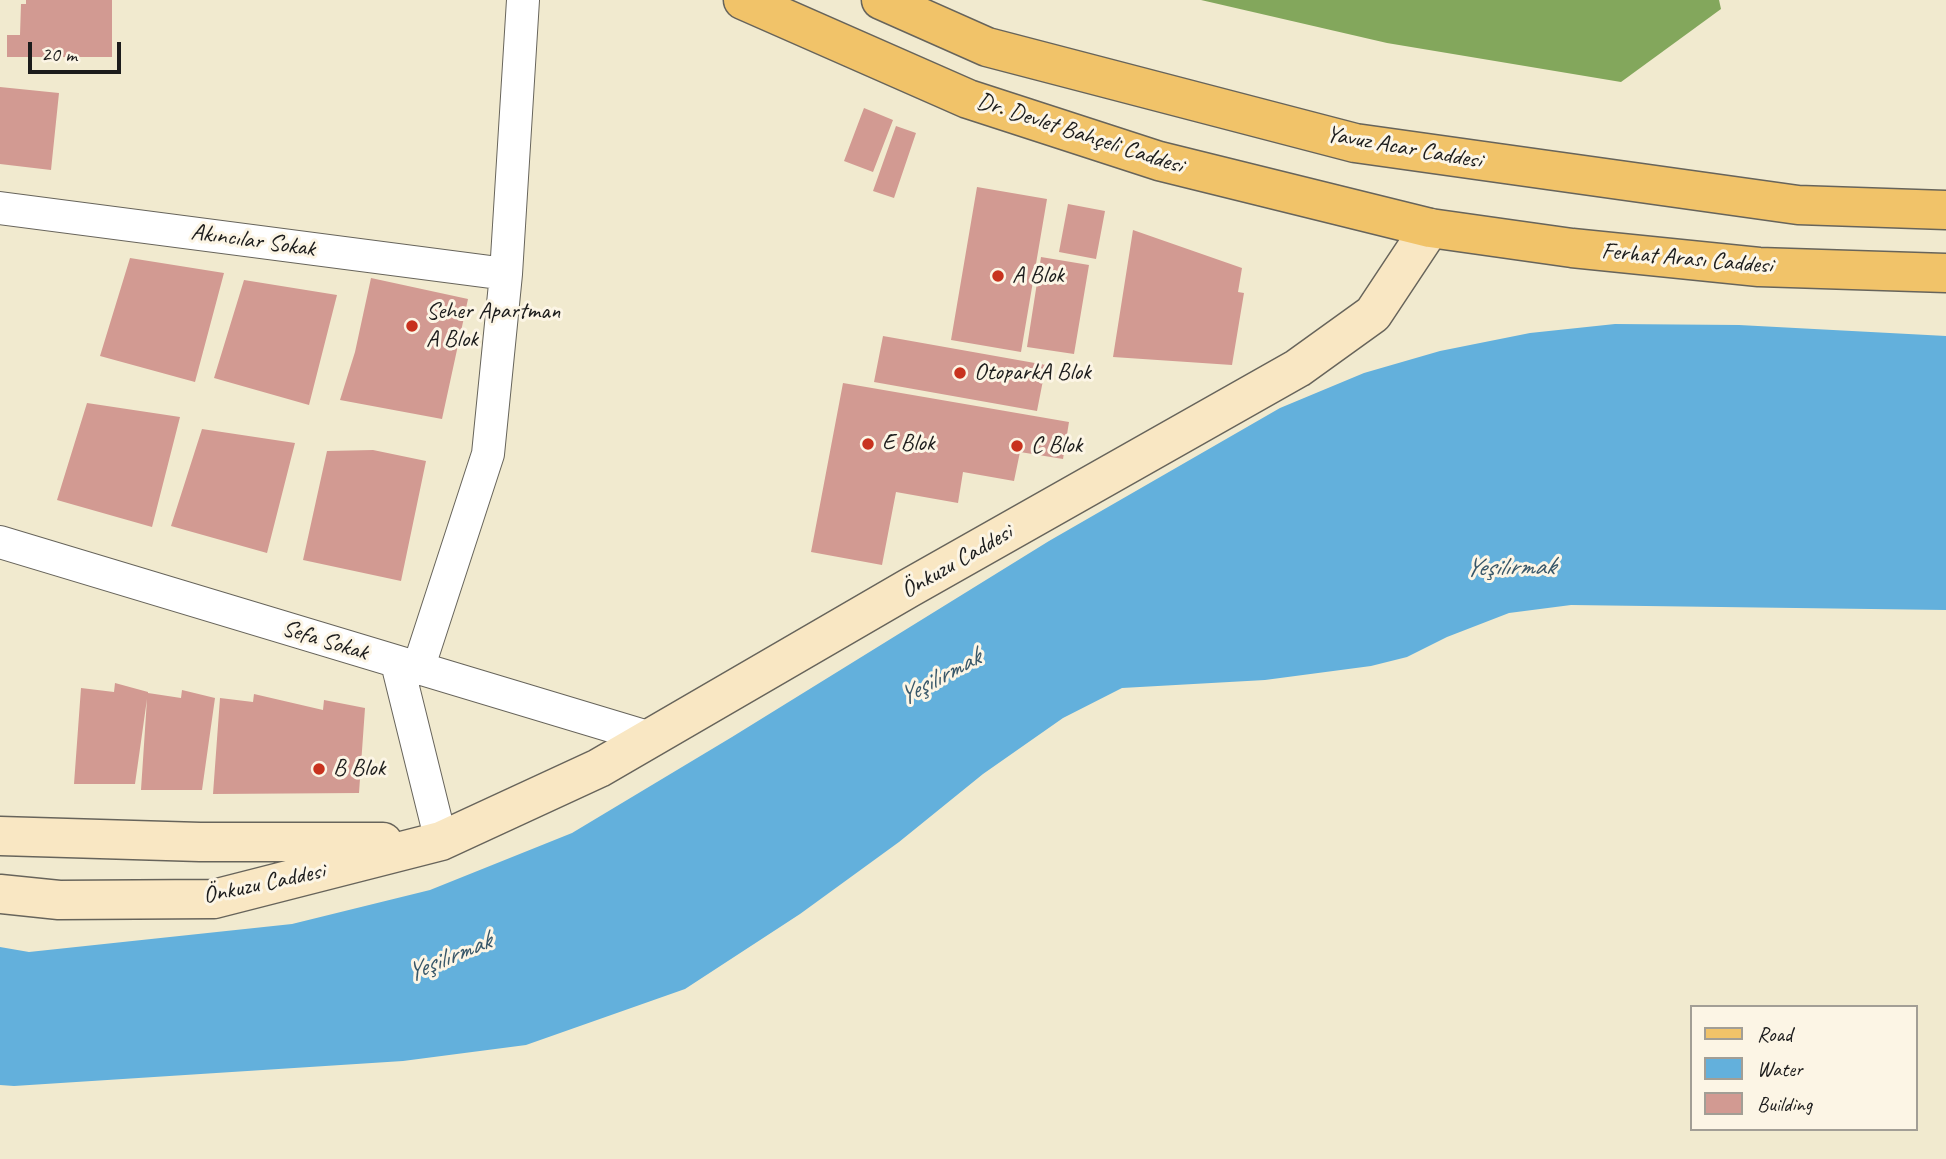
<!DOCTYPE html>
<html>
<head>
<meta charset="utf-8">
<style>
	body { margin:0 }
	#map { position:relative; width:1946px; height:1159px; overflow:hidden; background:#f1eacf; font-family:Caveat,sans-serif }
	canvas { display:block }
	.legend { position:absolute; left:1690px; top:1005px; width:228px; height:126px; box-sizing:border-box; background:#fcf5e5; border:2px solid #a29e95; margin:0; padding:9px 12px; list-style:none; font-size:21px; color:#1c1c1c }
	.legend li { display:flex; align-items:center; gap:14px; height:35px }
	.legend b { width:35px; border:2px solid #a29e95 }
	.scale { position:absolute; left:28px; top:42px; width:93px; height:32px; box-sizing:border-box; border:4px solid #1c1c1c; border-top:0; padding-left:9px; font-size:21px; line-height:24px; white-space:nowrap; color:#1c1c1c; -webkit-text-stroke:5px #fcf5e5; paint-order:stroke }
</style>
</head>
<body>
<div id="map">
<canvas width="1946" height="1159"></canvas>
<ul class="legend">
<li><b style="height:9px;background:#f1c369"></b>Road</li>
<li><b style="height:19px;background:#63b0dc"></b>Water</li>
<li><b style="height:19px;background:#d29a92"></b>Building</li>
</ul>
<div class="scale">20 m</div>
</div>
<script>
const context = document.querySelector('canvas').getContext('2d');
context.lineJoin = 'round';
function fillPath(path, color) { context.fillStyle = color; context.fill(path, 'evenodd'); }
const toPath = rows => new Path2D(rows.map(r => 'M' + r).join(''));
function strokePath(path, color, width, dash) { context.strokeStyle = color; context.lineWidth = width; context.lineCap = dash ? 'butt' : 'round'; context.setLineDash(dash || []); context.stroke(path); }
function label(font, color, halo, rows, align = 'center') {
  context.font = font + ' Caveat,sans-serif'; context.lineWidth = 6; context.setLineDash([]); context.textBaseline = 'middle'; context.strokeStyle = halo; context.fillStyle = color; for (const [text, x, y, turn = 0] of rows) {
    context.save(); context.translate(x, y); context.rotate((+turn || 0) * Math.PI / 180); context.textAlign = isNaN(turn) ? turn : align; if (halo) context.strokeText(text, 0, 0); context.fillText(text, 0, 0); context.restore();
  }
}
fillPath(toPath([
	[1201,0,1719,0,1721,9,1621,82,1387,43]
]), '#83a75c');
fillPath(toPath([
	[1615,324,1739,325,1946,336,1946,610,1571,605,1509,613,1447,637,1407,657,1371,666,1265,680,1122,688,1063,718,983,774,899,842,800,914,685,989,526,1045,403,1061,14,1086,0,1085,0,947,29,952,292,924,430,890,572,833,732,737,1049,541,1280,408,1364,373,1440,351,1530,333]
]), '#63b0dc');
fillPath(toPath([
	[26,0,112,0,112,57,7,57,7,35,20,35,21,4,26,4],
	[0,87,59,93,51,170,0,164],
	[864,108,893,120,873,172,844,161],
	[896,126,916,133,894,198,873,191],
	[977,187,1047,199,1021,352,951,340],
	[1068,204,1105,211,1096,259,1059,252],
	[1133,230,1242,268,1238,292,1244,293,1232,365,1113,357],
	[1041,257,1089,265,1074,354,1027,347],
	[130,258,224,273,195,382,100,356],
	[371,278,468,299,442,419,340,400,355,352],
	[244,280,337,295,309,405,214,378],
	[883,336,1046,365,1037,411,874,382],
	[843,383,1069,422,1063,459,1020,452,1014,481,963,472,958,503,896,492,882,565,811,552],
	[87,403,180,417,152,527,57,500],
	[202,429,295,443,267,553,171,526],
	[373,450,426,461,401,581,303,560,327,451],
	[115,683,148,692,148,693,181,698,182,690,215,698,202,790,141,790,147,699,135,784,74,784,81,688,114,692],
	[254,694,323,710,324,700,365,708,359,793,213,794,220,698,253,702]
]), '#d29a92');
const street = toPath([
	[0,208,506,274],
	[0,542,651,738],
	[397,663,441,841],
	[418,669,488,454,506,274,523,0]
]);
const secondary = toPath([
	[0,836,200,842,383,842],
	[0,894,59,900,214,899,441,841,599,768,909,588,1298,368,1373,314,1430,228]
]);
const primary = toPath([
	[743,0,968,99,1159,161,1430,228,1572,248,1759,267,1946,273],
	[881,0,987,47,1355,143,1798,205,1946,210]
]);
strokePath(street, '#67645b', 34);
strokePath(secondary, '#67645b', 41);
strokePath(primary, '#67645b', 41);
strokePath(street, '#fff', 32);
strokePath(secondary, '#f9e7c3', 38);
strokePath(primary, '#f1c369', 38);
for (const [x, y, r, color] of [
	[998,276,7,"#c8321e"],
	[412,326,7,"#c8321e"],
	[960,373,7,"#c8321e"],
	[868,444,7,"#c8321e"],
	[1017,446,7,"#c8321e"],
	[319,769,7,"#c8321e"]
]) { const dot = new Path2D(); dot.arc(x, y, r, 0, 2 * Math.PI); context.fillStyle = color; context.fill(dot); strokePath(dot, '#fcf5e5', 2.5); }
label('24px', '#1c1c1c', '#fcf5e5', [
	["Dr. Devlet Bahçeli Caddesi",1080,134,18],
	["Yavuz Acar Caddesi",1404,148,10],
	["Akıncılar Sokak",253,241,8],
	["Ferhat Arası Caddesi",1687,259,5],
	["Önkuzu Caddesi",957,562,-30],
	["Sefa Sokak",325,641,17],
	["Önkuzu Caddesi",264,884,-12]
]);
label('24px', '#1c1c1c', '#fcf5e5', [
	["A Blok",1012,276],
	["Seher Apartman",426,312],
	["A Blok",426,340],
	["OtoparkA Blok",974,373],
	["E Blok",882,444],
	["C Blok",1031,446],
	["B Blok",333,769]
], 'left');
label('italic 26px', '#385769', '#fcf5e5', [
	["Yeşilırmak",1510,568,-1],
	["Yeşilırmak",940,678,-29],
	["Yeşilırmak",449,958,-23]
]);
</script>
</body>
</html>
